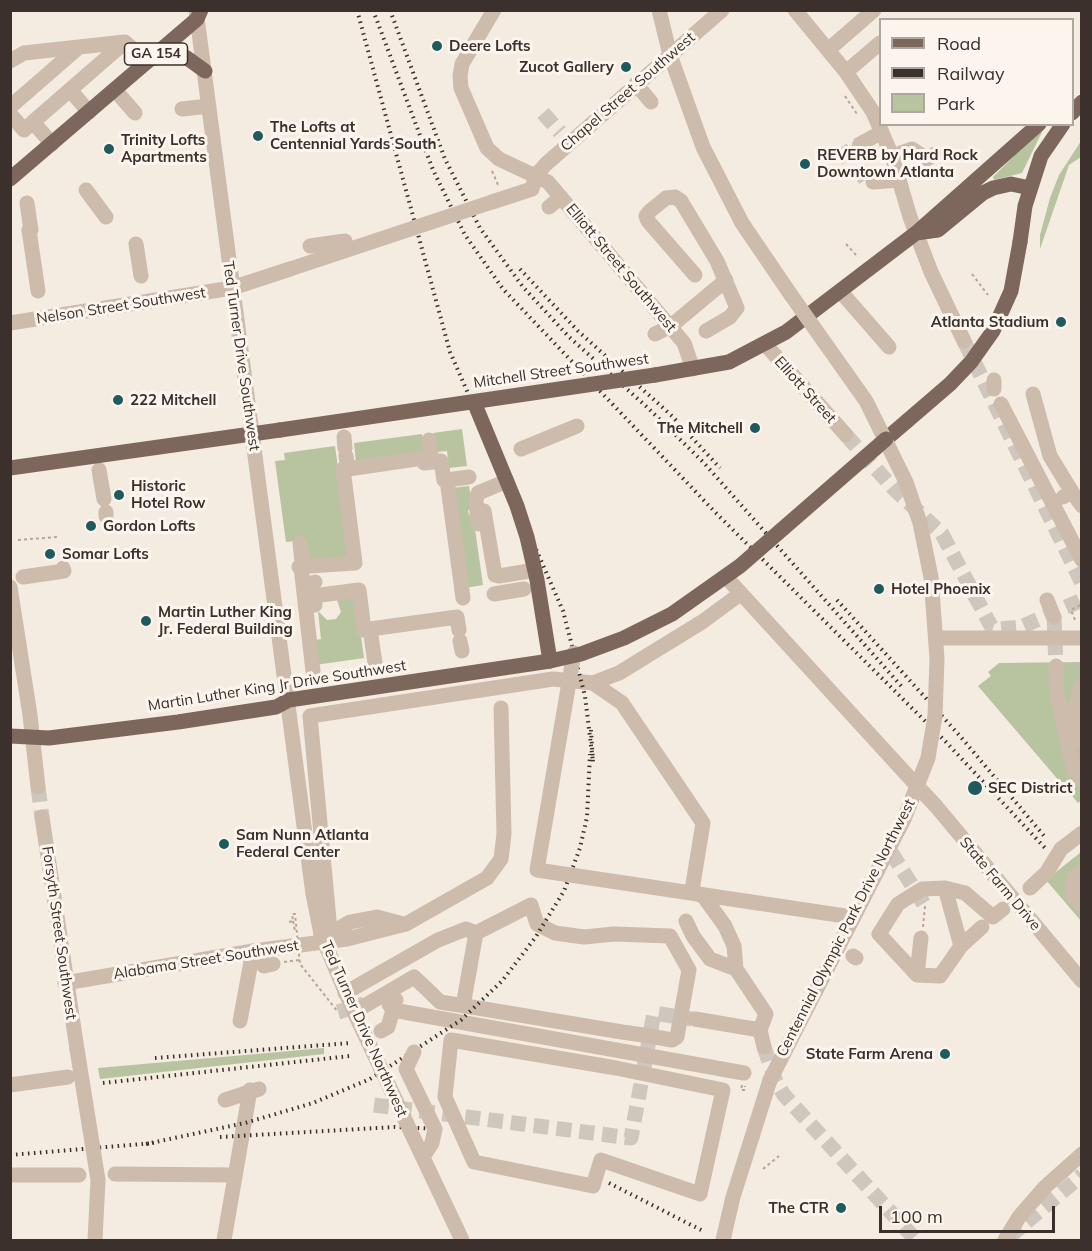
<!DOCTYPE html>
<html>
<head>
<meta charset="utf-8">
<style>
	body { margin:0 }
	#map { position:relative; width:1092px; height:1251px; overflow:hidden; background:#f4ebe1; font-family:Mulish,sans-serif }
	canvas { display:block }
	.frame { position:absolute; inset:0; border:12px solid #3b302b; pointer-events:none }
	.legend { position:absolute; left:879px; top:18px; width:195px; height:108px; box-sizing:border-box; background:#fbf5ee; border:2px solid #aea6a0; margin:0; padding:8px 10px; list-style:none; font-size:18px; color:#3b302b }
	.legend li { display:flex; align-items:center; gap:12px; height:30px }
	.legend b { width:30px; border:2px solid #aea6a0 }
	.scale { position:absolute; left:879px; top:1206px; width:176px; height:27px; box-sizing:border-box; border:3px solid #3b302b; border-top:0; padding-left:8px; font-size:18px; line-height:21px; white-space:nowrap; color:#3b302b; -webkit-text-stroke:4px #fbf5ee; paint-order:stroke }
</style>
</head>
<body>
<div id="map">
<canvas width="1092" height="1251"></canvas>
<div class="frame"></div>
<ul class="legend">
<li><b style="height:8px;background:#7d675c"></b>Road</li>
<li><b style="height:8px;background:#3b302b"></b>Railway</li>
<li><b style="height:16px;background:#b8c4a0"></b>Park</li>
</ul>
<div class="scale">100 m</div>
</div>
<script>
const context = document.querySelector('canvas').getContext('2d');
context.lineJoin = 'round';
function fillPath(path, color) { context.fillStyle = color; context.fill(path, 'evenodd'); }
const toPath = rows => new Path2D(rows.map(r => 'M' + r).join(''));
function strokePath(path, color, width, dash) { context.strokeStyle = color; context.lineWidth = width; context.lineCap = dash ? 'butt' : 'round'; context.setLineDash(dash || []); context.stroke(path); }
function label(font, color, halo, rows, align = 'center') {
  context.font = font + ' Mulish,sans-serif'; context.lineWidth = 6; context.setLineDash([]); context.textBaseline = 'middle'; context.strokeStyle = halo; context.fillStyle = color; for (const [text, x, y, turn = 0] of rows) {
    context.save(); context.translate(x, y); context.rotate((+turn || 0) * Math.PI / 180); context.textAlign = isNaN(turn) ? turn : align; if (halo) context.strokeText(text, 0, 0); context.fillText(text, 0, 0); context.restore();
  }
}
fillPath(toPath([
	[1039,131,1042,132,1022,173,994,180,993,177],
	[1081,141,1081,157,1069,165,1040,249,1040,235,1050,198,1059,175],
	[462,429,467,466,449,468,447,451,436,452,433,433],
	[422,434,425,453,356,463,354,443],
	[335,446,351,561,310,564,306,540,286,542,275,461,285,460,284,453],
	[469,486,473,509,468,510,469,515,473,515,483,585,465,588,452,488],
	[355,593,364,658,315,665,312,641,321,639,318,611,327,620,336,619,341,612,337,600],
	[1081,662,1082,800,1078,803,978,686,991,676,988,672,999,663],
	[1081,852,1081,921,1046,880],
	[324,1048,324,1054,100,1079,98,1068]
]), '#b8c4a0');
strokePath(toPath([
	[543,113,560,132],
	[860,144,857,152,860,172,866,180,873,182],
	[838,158,860,144],
	[964,341,1082,583],
	[846,435,893,488,942,534,991,626,999,629,1021,627,1082,600],
	[1054,617,1056,666],
	[38,787,42,817],
	[891,852,925,906],
	[338,1012,364,1004],
	[764,1047,776,1082,784,1095,916,1240],
	[374,1105,631,1138,654,1013,692,1019],
	[1009,1237,1082,1175]
]), '#cfc6bd', 15, [15, 8]);
strokePath(toPath([
	[845,96,857,114],
	[492,171,499,187],
	[846,244,856,255],
	[972,274,988,295],
	[18,540,57,537],
	[1075,620,1071,610,1082,604],
	[293,921,295,931],
	[923,927,925,906],
	[284,962,299,960],
	[742,1085,741,1090,745,1090,745,1086],
	[763,1169,779,1156]
]), '#b9a596', 2, [3, 3]);
strokePath(toPath([
	[196,10,313,894,321,934],
	[494,10,462,64,460,76,461,88,487,148,499,159,548,182,684,343,693,369],
	[659,10,670,55,703,147,742,223,791,295],
	[795,10,846,72,873,112,892,156,910,217,931,272,964,341],
	[125,42,147,62],
	[828,50,874,10],
	[10,61,24,53,125,42,33,122,52,144],
	[846,72,880,43],
	[636,84,651,102],
	[70,90,89,112],
	[115,90,135,113],
	[10,107,79,47],
	[182,109,209,106],
	[10,114,24,130,33,122],
	[860,144,882,132],
	[892,156,912,149,927,159,935,154],
	[873,182,899,180],
	[86,190,106,217],
	[492,202,532,189,536,175,546,164,722,10],
	[27,203,31,230],
	[549,207,561,197],
	[29,230,38,291],
	[136,244,141,276],
	[310,246,345,241],
	[695,275,648,221,646,216,650,211,666,198,675,197,681,201,717,261,737,308,730,317,706,331],
	[841,292,889,347],
	[10,323,232,288,290,269],
	[655,334,671,326,726,280],
	[765,344,846,435],
	[994,389,994,380],
	[1033,394,1050,456,1072,492],
	[1001,404,1082,560],
	[344,437,345,448],
	[429,440,432,462,441,461,444,480,447,480],
	[521,449,577,426],
	[346,456,348,469,423,458,424,463,432,462],
	[99,470,104,499],
	[1063,497,1072,492,1082,506],
	[484,511,495,575,499,576,535,570],
	[106,512,106,516],
	[478,524,476,500,478,493,507,481],
	[309,566,355,563,343,469,348,469],
	[299,567,302,562,300,543],
	[301,567,313,671],
	[23,577,64,571,63,568],
	[726,577,918,787],
	[309,584,315,582],
	[10,587,30,715,38,787],
	[494,594,524,589],
	[463,598,447,480,469,477],
	[1047,600,1054,617],
	[315,605,313,596,359,590,364,630,370,629,375,663],
	[370,629,457,617,459,630],
	[936,638,1051,638],
	[460,641,462,651],
	[1056,666,1057,695,1074,770,1082,780],
	[593,683,622,703,703,823,692,890,704,897,725,926,734,946,736,969,766,1014,760,1030,764,1047],
	[1082,686,1074,709,1082,742],
	[935,805,1082,981],
	[42,817,77,1049],
	[1082,871,1075,876,1072,887,1073,896,1082,906],
	[945,888,961,946],
	[686,921,693,936,710,959,736,969],
	[921,938,917,975,879,934,898,904,922,889,945,888,965,893,993,917,1003,909],
	[347,939,343,926,350,922,377,917,403,924],
	[331,941,310,716,553,679,593,683,619,673,702,622,736,597],
	[853,956,856,958],
	[262,959,264,966,273,964],
	[917,975,940,976,961,946,982,927],
	[65,983,253,951,347,939,406,924,487,878,501,859,504,834,501,708],
	[345,993,438,940,466,929,476,933],
	[432,994,440,1002,484,1009,622,1032,650,1036,672,1040,677,1037,689,970,670,936,614,934,584,937,555,933,537,924,531,905,476,933,463,1006],
	[393,1010,744,1073],
	[695,1019,760,1030],
	[240,1021,253,951],
	[451,1040,616,1068,723,1090,700,1194,601,1160,593,1186,474,1162,445,1097,451,1040],
	[10,1085,68,1077],
	[225,1100,259,1089],
	[115,1174,235,1175],
	[10,1175,79,1175],
	[224,1240,250,1090],
	[723,1240,733,1197,770,1080],
	[1005,1240,1019,1217,1045,1187,1082,1154]
]), '#cdbbac', 15);
strokePath(toPath([
	[155,58,175,53,187,58,205,71],
	[1072,113,1082,102],
	[10,179,197,19,201,10],
	[916,233,938,230,983,193,993,188,1011,184,1030,188],
	[1020,242,1025,206,1041,156,1063,124],
	[655,375,729,362,786,332,916,233,1039,124],
	[886,439,907,421],
	[10,468,280,430],
	[10,736,49,738,178,722,276,707,289,700,550,661]
]), '#7d675c', 15);
strokePath(toPath([
	[357,10,450,352,563,611,585,696,593,762,591,730],
	[373,10,433,170,465,235,503,289,714,511,946,742,1045,848],
	[390,10,445,159,480,228,523,287,569,337,647,407,704,463,902,687],
	[520,269,578,331,672,416,720,468],
	[837,600,960,736,1045,837],
	[155,1058,350,1043],
	[103,1083,350,1056],
	[220,1137,395,1127,441,1129],
	[146,1144,245,1123,313,1103,370,1079,461,1020,502,981,535,938,564,891,580,848,587,817,590,754],
	[10,1155,154,1143],
	[609,1183,705,1232]
]), '#3b302b', 4, [1.5, 4.5]);
strokePath(toPath([
	[289,922,293,921,292,914,295,914,300,964,338,1012]
]), '#b9a596', 2, [3, 3]);
strokePath(toPath([
	[290,269,492,202],
	[1051,638,1082,638],
	[574,653,537,870,852,917],
	[918,787,935,805],
	[1030,888,1047,872,1061,849,1082,833],
	[321,934,354,1012,462,1240],
	[354,1012,414,977,432,994],
	[381,1031,388,1027,393,1010,389,1004,396,1000],
	[77,1049,98,1180,95,1240],
	[414,1052,406,1069,435,1129,432,1143,423,1157],
	[770,1080,904,819,928,758,935,716,937,659,931,577,920,523,906,482,866,401,791,295]
]), '#cdbbac', 15);
strokePath(toPath([
	[474,402,517,506,527,537,537,580,550,661,581,654,624,638,672,614,740,566,886,439],
	[907,421,950,384,971,362,993,331,1011,291,1020,242],
	[280,430,655,375]
]), '#7d675c', 15);
for (const [x, y, r, color] of [
	[437,46,6,"#1f5a5e"],
	[626,67,6,"#1f5a5e"],
	[258,136,6,"#1f5a5e"],
	[109,149,6,"#1f5a5e"],
	[805,164,6,"#1f5a5e"],
	[1061,322,6,"#1f5a5e"],
	[118,400,6,"#1f5a5e"],
	[755,428,6,"#1f5a5e"],
	[119,495,6,"#1f5a5e"],
	[91,526,6,"#1f5a5e"],
	[50,554,6,"#1f5a5e"],
	[879,589,6,"#1f5a5e"],
	[146,621,6,"#1f5a5e"],
	[975,788,8,"#1f5a5e"],
	[224,844,6,"#1f5a5e"],
	[945,1054,6,"#1f5a5e"],
	[841,1208,6,"#1f5a5e"]
]) { const dot = new Path2D(); dot.arc(x, y, r, 0, 2 * Math.PI); context.fillStyle = color; context.fill(dot); strokePath(dot, '#fbf5ee', 2); }
for (const [x, y, w] of [
	[156,54,63]
]) { const box = new Path2D(); box.roundRect(x - w / 2, y - 11, w, 22, 4.5); context.fillStyle = '#fbf5ee'; context.fill(box); strokePath(box, '#3b302b', 1.5); }
label('bold 14px', '#3b302b', null, [
	["GA 154",156,54]
]);
label('bold 15px', '#3b302b', '#fbf5ee', [
	["Deere Lofts",449,46],
	["Zucot Gallery",614,67,"right"],
	["The Lofts at",270,127],
	["Centennial Yards South",270,144],
	["Trinity Lofts",121,140],
	["Apartments",121,157],
	["REVERB by Hard Rock",817,155],
	["Downtown Atlanta",817,172],
	["Atlanta Stadium",1049,322,"right"],
	["222 Mitchell",130,400],
	["The Mitchell",743,428,"right"],
	["Historic",131,486],
	["Hotel Row",131,503],
	["Gordon Lofts",103,526],
	["Somar Lofts",62,554],
	["Hotel Phoenix",891,589],
	["Martin Luther King",158,612],
	["Jr. Federal Building",158,629],
	["SEC District",988,788],
	["Sam Nunn Atlanta",236,835],
	["Federal Center",236,852],
	["State Farm Arena",933,1054,"right"],
	["The CTR",829,1208,"right"]
], 'left');
label('15px', '#3b302b', '#fbf5ee', [
	["Chapel Street Southwest",628,92,-41],
	["Elliott Street Southwest",621,268,50],
	["Nelson Street Southwest",121,306,-9],
	["Ted Turner Drive Southwest",241,356,82],
	["Mitchell Street Southwest",561,371,-8],
	["Elliott Street",805,390,48],
	["Martin Luther King Jr Drive Southwest",277,686,-9],
	["State Farm Drive",1000,884,50],
	["Centennial Olympic Park Drive Northwest",846,928,-63],
	["Forsyth Street Southwest",59,933,82],
	["Alabama Street Southwest",206,960,-9],
	["Ted Turner Drive Northwest",364,1029,66]
]);
</script>
</body>
</html>
